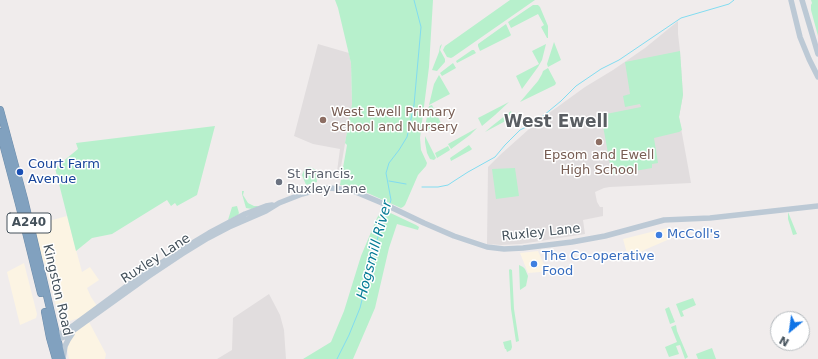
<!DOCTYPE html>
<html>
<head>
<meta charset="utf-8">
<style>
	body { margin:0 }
	#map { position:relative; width:818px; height:359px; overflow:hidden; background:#f0ecec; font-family:"DejaVu Sans",sans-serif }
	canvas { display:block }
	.north { position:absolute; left:770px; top:311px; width:40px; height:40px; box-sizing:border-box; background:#fff; border:1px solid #b4b9bd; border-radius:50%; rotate:209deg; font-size:11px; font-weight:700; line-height:16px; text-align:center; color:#44515b }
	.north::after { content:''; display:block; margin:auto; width:14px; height:18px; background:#1074e6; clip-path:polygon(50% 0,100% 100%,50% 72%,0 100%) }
</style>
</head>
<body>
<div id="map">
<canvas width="818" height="359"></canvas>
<div class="north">N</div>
</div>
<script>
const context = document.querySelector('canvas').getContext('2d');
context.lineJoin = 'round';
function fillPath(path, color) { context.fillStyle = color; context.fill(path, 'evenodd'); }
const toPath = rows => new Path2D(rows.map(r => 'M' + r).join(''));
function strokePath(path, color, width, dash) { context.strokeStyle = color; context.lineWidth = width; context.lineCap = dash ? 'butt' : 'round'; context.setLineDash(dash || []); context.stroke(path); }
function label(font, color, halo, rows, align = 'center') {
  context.font = font + ' "DejaVu Sans",sans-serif'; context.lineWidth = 3; context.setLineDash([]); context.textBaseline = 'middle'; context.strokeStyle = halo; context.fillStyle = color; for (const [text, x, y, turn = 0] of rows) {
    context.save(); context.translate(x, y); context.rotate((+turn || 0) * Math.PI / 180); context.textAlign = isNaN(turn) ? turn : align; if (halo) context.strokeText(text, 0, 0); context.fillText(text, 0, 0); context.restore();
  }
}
fillPath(toPath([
	[67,216,82,272,90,267,99,280,87,288,91,297,97,306,79,318,70,321,59,317,44,261,42,261,34,225],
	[667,228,672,238,628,257,623,239],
	[538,251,546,269,540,272,528,273,520,253],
	[24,263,37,314,36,318,20,325,7,272],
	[89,322,106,354,105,359,69,359,67,349,72,335]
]), '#fcf4e3');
fillPath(toPath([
	[678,21,678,34,680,51,683,95,679,117,691,183,610,187,604,188,595,192,597,202,600,207,603,207,603,216,583,220,585,234,521,244,501,245,487,244,488,167,500,155,538,121,585,87,613,70,645,48],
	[318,44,349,53,351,63,352,104,339,178,340,180,336,179,340,149,313,144,294,136],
	[269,294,280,315,284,330,286,359,217,359,232,350,233,318]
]), '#e1ddde');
fillPath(toPath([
	[335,0,433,0,429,67,420,138,421,150,427,163,426,166,418,175,405,205,403,207,401,208,354,187,340,185,347,145,345,143,352,104,351,63,338,8],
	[510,0,535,0,453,57,451,58,447,57,443,50,445,46],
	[811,0,818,0,818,36,811,10,811,5,812,3],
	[533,5,538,5,540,7,548,26,548,38,547,38,541,27,544,25,538,14,511,28,508,22],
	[506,24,511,35,510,36,480,51,478,46,478,44],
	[554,42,561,60,548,67,547,64],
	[442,44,440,50,445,59,445,62,437,71,432,70,439,52,440,46],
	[546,44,542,60,538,67,522,89,516,76,539,64,532,51],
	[472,50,474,50,476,53,457,63,456,61],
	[680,51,683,95,679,117,682,130,679,132,654,138,658,163,652,164,652,168,612,175,601,115,641,107,640,104,625,107,623,96,630,94,625,62],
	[453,63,456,68,442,76,440,73],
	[548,68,556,83,555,85,520,102,538,81,542,74,543,71],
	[439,75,450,94,429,105,434,84],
	[509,102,495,115,482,126,478,118],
	[432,105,441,123,424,132,429,106],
	[511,111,513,117,485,132,492,126],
	[215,126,197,195,177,206,175,203,171,206,167,200,112,234,92,238,76,251,55,168,78,149,76,143],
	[477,128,470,135,451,149,448,144],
	[425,136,436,158,434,160,430,159,427,153,425,142],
	[469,145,472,149,471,150,451,161,450,158],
	[448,146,450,150,437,158,435,153],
	[310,167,316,170,317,182,306,185,302,175,305,168],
	[515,168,519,196,496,199,492,169],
	[242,191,244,191,243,195,248,203,254,206,259,206,252,209,246,208,242,194],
	[237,206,239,213,238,215,228,220,232,207],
	[382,209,416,225,419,227,418,230,397,224,389,248,375,308,353,359,303,359,331,342,344,311,361,256,377,218],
	[788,212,797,234,793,235,788,219],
	[519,265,523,267,525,269,528,276,526,286,520,290],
	[510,269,512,270,514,309,519,341,516,342,511,309,509,270],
	[693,298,696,305,682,311,684,316,681,317,676,304],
	[669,307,675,322,670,324,665,309],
	[676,325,677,331,688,357,685,359,680,345,676,346,679,354,669,357,665,347,677,342,671,327],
	[511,340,512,347,511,350,507,352,506,349,505,349,503,342],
	[712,348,716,359,698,359,696,354]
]), '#b7f0cc');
strokePath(toPath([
	[389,181,406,184],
	[422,187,438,187,448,185,454,181,468,172,495,157,505,145,520,130,524,128,532,125,561,101,576,86,601,69,619,60,681,18,729,4,734,0],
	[390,203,391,200,386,173,389,163,399,150,407,137,414,105,421,27,414,0],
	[337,359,349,335,360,308,376,243,388,208]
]), '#82dcf0', 1);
const highway = toPath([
	[0,110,24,199,62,359],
	[0,132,19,204,41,293],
	[45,312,50,338,56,359]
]);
strokePath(highway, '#6c8caa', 8);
strokePath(toPath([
	[791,0,800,37,809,59,818,77],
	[802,0,818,54],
	[53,337,64,332,74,325,131,283,179,251,209,233,245,214,266,206,272,205],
	[54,341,64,337,149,276,182,254,208,238,229,227,266,211,279,203,302,194,320,189,330,188,351,190,382,203,424,223,454,236,487,247,504,249,523,248,572,242,605,236,664,220,710,218,818,206],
	[63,359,65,346,68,340,72,334]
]), '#bcc9d5', 5.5);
strokePath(highway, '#81a1bf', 7);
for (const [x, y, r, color] of [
	[323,120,4,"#8d6e63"],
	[599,142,4,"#8d6e63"],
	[20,172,4,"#1a4fb4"],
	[279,182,4,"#6b7280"],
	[659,235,4,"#3f7fe0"],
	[534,264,4,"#3f7fe0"]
]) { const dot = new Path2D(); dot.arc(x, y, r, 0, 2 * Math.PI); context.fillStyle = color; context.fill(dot); strokePath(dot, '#fff', 1.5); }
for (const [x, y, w] of [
	[29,223,44]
]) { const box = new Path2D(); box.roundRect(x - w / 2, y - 10, w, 20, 3); context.fillStyle = '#fff'; context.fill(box); strokePath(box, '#44515b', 1); }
label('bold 12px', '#44515b', null, [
	["A240",29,223]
]);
label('13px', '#785e54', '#fff', [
	["West Ewell Primary",331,113],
	["School and Nursery",331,128],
	["Epsom and Ewell",599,156,"center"],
	["High School",599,171,"center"]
], 'left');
label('13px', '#164399', '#fff', [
	["Court Farm",28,165],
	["Avenue",28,180]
], 'left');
label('13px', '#5b616d', '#fff', [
	["St Francis,",287,175],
	["Ruxley Lane",287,190]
], 'left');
label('13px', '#44515b', '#fff', [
	["Ruxley Lane",541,233,-6],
	["Ruxley Lane",156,259,-33],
	["Kingston Road",57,290,77]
]);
label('13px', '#366cbe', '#fff', [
	["McColl's",667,235],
	["The Co-operative",542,257],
	["Food",542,272]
], 'left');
label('italic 14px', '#077c96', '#fff', [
	["Hogsmill River",375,250,-75]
]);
label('bold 17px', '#595d62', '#fff', [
	["West Ewell",556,123]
]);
</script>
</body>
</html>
